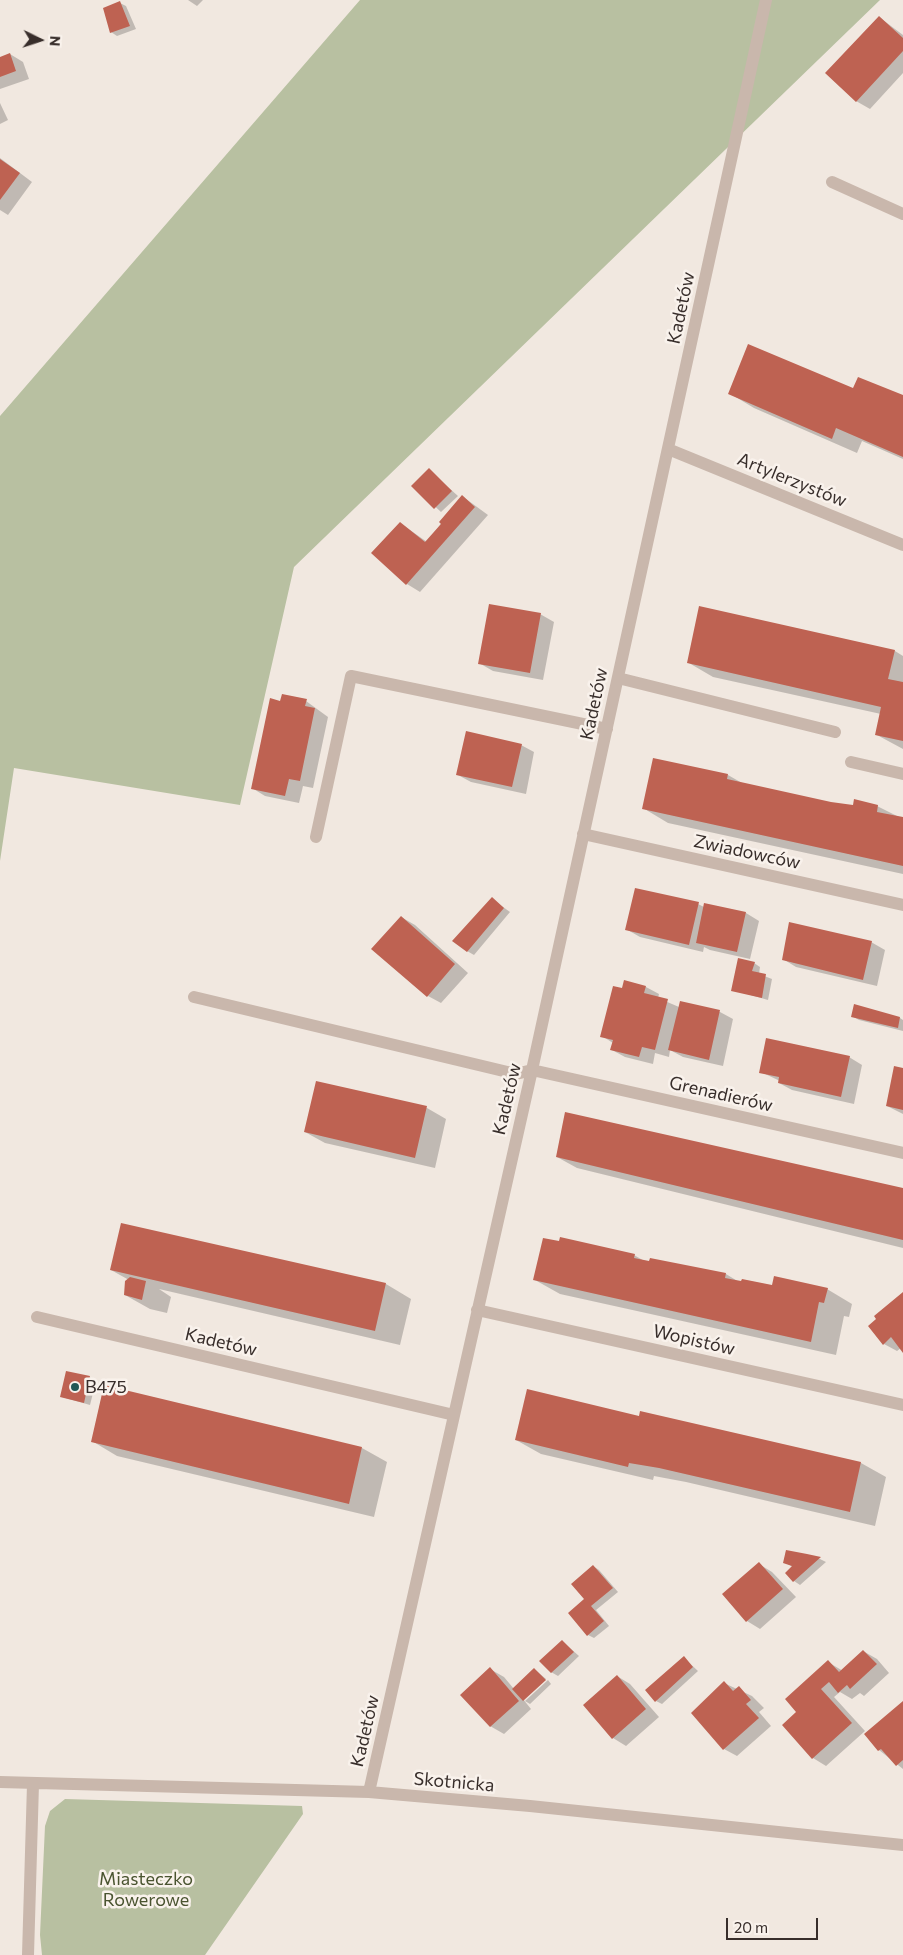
<!DOCTYPE html>
<html>
<head>
<meta charset="utf-8">
<style>
	body { margin:0 }
	#map { position:relative; width:903px; height:1955px; overflow:hidden; background:#f1e8e0; font-family:Commissioner,sans-serif }
	canvas { display:block }
	.north { position:absolute; left:15px; top:15px; width:50px; height:50px; -webkit-text-stroke:4px #f9f2ec; paint-order:stroke; rotate:94deg; font-size:14px; font-weight:700; line-height:20px; text-align:center; color:#382e2b }
	.north::after { content:''; display:block; margin:auto; width:18px; height:22px; background:#382e2b; clip-path:polygon(50% 0,100% 100%,50% 72%,0 100%) }
	.scale { position:absolute; left:726px; top:1918px; width:92px; height:22px; box-sizing:border-box; border:2px solid #382e2b; border-top:0; padding-left:6px; font-size:15px; line-height:18px; white-space:nowrap; color:#382e2b; -webkit-text-stroke:4px #f9f2ec; paint-order:stroke }
</style>
</head>
<body>
<div id="map">
<canvas width="903" height="1955"></canvas>
<div class="north">N</div>
<div class="scale">20 m</div>
</div>
<script>
const context = document.querySelector('canvas').getContext('2d');
context.lineJoin = 'round';
function fillPath(path, color) { context.fillStyle = color; context.fill(path, 'evenodd'); }
const toPath = rows => new Path2D(rows.map(r => 'M' + r).join(''));
function strokePath(path, color, width, dash) { context.strokeStyle = color; context.lineWidth = width; context.lineCap = dash ? 'butt' : 'round'; context.setLineDash(dash || []); context.stroke(path); }
function label(font, color, halo, rows, align = 'center') {
  context.font = font + ' Commissioner,sans-serif'; context.lineWidth = 5; context.setLineDash([]); context.textBaseline = 'middle'; context.strokeStyle = halo; context.fillStyle = color; for (const [text, x, y, turn = 0] of rows) {
    context.save(); context.translate(x, y); context.rotate((+turn || 0) * Math.PI / 180); context.textAlign = isNaN(turn) ? turn : align; if (halo) context.strokeText(text, 0, 0); context.fillText(text, 0, 0); context.restore();
  }
}
fillPath(toPath([
	[360,0,880,0,294,567,240,805,14,768,0,861,0,416],
	[65,1799,302,1806,303,1814,205,1955,42,1955,40,1935,45,1826,50,1811]
]), '#b8c0a1');
fillPath(toPath([
	[188,0,203,0,197,6],
	[120,3,126,6,136,29,117,36,111,32],
	[879,17,903,35,903,73,870,109,856,101],
	[10,54,23,62,29,79,0,89,0,58],
	[0,103,8,120,0,124],
	[0,158,32,182,8,215,0,210],
	[854,390,903,397,903,459,862,441,857,453,754,408,729,393],
	[429,470,458,496,441,512,413,486],
	[462,496,488,515,420,592,407,584,373,553,400,523,427,542],
	[540,614,554,622,543,680,493,671,479,663],
	[895,651,903,656,903,749,877,735,881,714,713,677,689,663],
	[306,701,328,717,313,788,303,786,299,803,265,796,252,788,281,702],
	[521,745,534,752,526,794,471,782,458,775],
	[728,775,742,783,831,803,854,807,877,806,903,819,903,874,668,823,643,808],
	[492,899,510,912,474,955,467,951],
	[698,904,704,907,746,913,759,921,750,959,710,950,704,947,703,952,640,937,626,929],
	[401,917,415,925,468,973,441,1003,428,996],
	[871,942,885,950,877,986,796,967,783,959],
	[754,963,760,967,759,974,772,979,768,1000,733,990],
	[625,982,646,987,659,994,658,998,679,1007,681,1002,720,1012,733,1019,723,1066,683,1057,670,1050,669,1057,655,1053,653,1064,625,1057,612,1050,613,1043,602,1036],
	[852,1016,900,1018,903,1020,903,1031,859,1020],
	[849,1057,862,1065,854,1104,792,1090,779,1083,780,1081,761,1072],
	[903,1069,903,1114,887,1106],
	[317,1082,427,1108,446,1119,435,1168,325,1143,305,1132],
	[557,1157,903,1189,903,1248,577,1168],
	[122,1224,386,1284,411,1299,400,1345,159,1289,171,1297,167,1313,150,1309,125,1295,129,1280,111,1270],
	[634,1255,646,1262,726,1274,739,1282,773,1287,827,1289,852,1304,849,1317,844,1316,836,1355,560,1294,535,1280],
	[903,1294,903,1351,901,1348,897,1351,884,1344],
	[89,1377,96,1381,90,1405,62,1397],
	[104,1386,362,1448,387,1462,374,1517,117,1456,92,1441],
	[640,1417,861,1463,886,1477,875,1526,686,1482,654,1476,653,1480,541,1454,516,1440],
	[786,1551,820,1559,826,1562,800,1585,794,1581,793,1567,784,1562],
	[759,1564,772,1572,796,1597,760,1629,747,1621,724,1594],
	[593,1566,599,1570,618,1592,596,1610,609,1626,594,1638,588,1635,586,1599],
	[562,1641,579,1656,558,1676,551,1672],
	[863,1651,877,1659,889,1673,864,1696,860,1693,852,1699,840,1692,834,1697,865,1731,826,1766,813,1758,798,1712,828,1662,843,1671],
	[684,1658,698,1671,662,1704,656,1701],
	[490,1669,504,1677,514,1689,534,1669,546,1679,523,1699,531,1709,504,1734,490,1726],
	[617,1676,630,1684,659,1717,626,1746,613,1738],
	[548,1680,551,1684,530,1704,525,1701],
	[724,1683,752,1696,764,1708,759,1712,771,1726,737,1756,724,1749],
	[903,1703,903,1769,879,1750,866,1734]
]), '#0003');
fillPath(toPath([
	[120,1,130,26,110,33,103,8],
	[879,16,903,38,903,51,856,102,825,73],
	[10,53,16,71,0,77,0,57],
	[0,159,20,173,0,200],
	[748,344,853,388,858,377,903,395,903,457,836,428,832,439,728,394],
	[429,468,452,491,434,509,411,486],
	[462,495,475,507,406,585,371,553,400,522,425,542,441,524,439,522],
	[489,604,541,613,530,673,478,664],
	[699,606,895,650,888,679,903,682,903,741,875,735,881,707,687,663],
	[282,694,307,699,305,706,315,708,300,781,289,779,285,796,251,789,270,698,280,701],
	[466,731,522,744,512,787,456,775],
	[653,758,728,774,727,779,831,802,853,805,854,799,878,805,877,812,903,817,903,866,642,809],
	[635,888,699,902,689,945,625,930],
	[492,897,504,908,467,952,452,941],
	[704,903,746,912,737,952,696,943],
	[401,916,455,964,427,997,371,949],
	[789,922,872,941,863,980,782,960],
	[738,958,755,962,752,971,766,974,762,998,731,991],
	[624,980,646,986,644,993,668,999,655,1050,642,1047,639,1057,610,1050,613,1040,600,1037,613,986,622,988],
	[680,1001,720,1010,709,1060,668,1050],
	[854,1004,900,1017,898,1028,851,1017],
	[766,1038,850,1056,841,1097,778,1083,779,1077,759,1073],
	[894,1066,903,1068,903,1110,886,1106],
	[316,1081,427,1106,415,1158,304,1132],
	[565,1112,903,1188,903,1240,556,1157],
	[121,1223,386,1283,375,1331,110,1270],
	[560,1237,635,1254,634,1258,649,1261,650,1258,726,1273,725,1278,741,1281,742,1279,772,1285,774,1276,828,1288,824,1303,819,1302,811,1342,533,1280,543,1238,559,1241],
	[130,1277,146,1281,142,1300,124,1295,125,1281],
	[903,1292,903,1353,891,1337,883,1345,868,1326,876,1319,874,1316],
	[66,1371,90,1376,84,1403,60,1397],
	[104,1385,362,1447,349,1504,91,1442],
	[527,1389,639,1416,640,1411,861,1462,850,1512,659,1468,629,1463,628,1467,515,1440],
	[786,1550,807,1554,821,1557,793,1582,785,1573,792,1566,783,1563],
	[759,1562,783,1589,746,1622,722,1594],
	[593,1565,613,1588,591,1606,604,1621,587,1636,568,1613,584,1599,571,1584],
	[562,1640,574,1652,551,1673,539,1661],
	[863,1650,877,1664,850,1689,847,1685,838,1693,829,1682,821,1689,852,1723,812,1759,782,1725,796,1712,785,1699,828,1660,839,1672],
	[684,1656,693,1667,655,1702,645,1690],
	[490,1667,519,1701,490,1727,460,1695],
	[534,1668,546,1680,523,1701,512,1689],
	[617,1675,646,1709,612,1739,583,1705],
	[724,1681,733,1691,739,1686,751,1700,746,1704,759,1718,723,1750,691,1713],
	[903,1701,903,1760,896,1766,881,1749,878,1751,864,1734]
]), '#be6252');
strokePath(toPath([
	[832,182,903,214],
	[668,449,903,545],
	[618,678,835,732],
	[851,762,903,774],
	[583,834,903,905],
	[316,837,351,676,607,729],
	[194,997,516,1074,532,1070,903,1153],
	[477,1310,903,1405],
	[37,1317,454,1415],
	[0,1782,369,1792,530,1806,903,1845],
	[369,1792,532,1070,766,0],
	[28,1955,33,1784]
]), '#c9b7ac', 12);
for (const [x, y, r, color] of [
	[75,1387,5,"#235755"]
]) { const dot = new Path2D(); dot.arc(x, y, r, 0, 2 * Math.PI); context.fillStyle = color; context.fill(dot); strokePath(dot, '#f9f2ec', 2); }
label('18px', '#382e2b', '#f9f2ec', [
	["Kadetów",681,308,-78],
	["Artylerzystów",792,480,22],
	["Kadetów",594,704,-78],
	["Zwiadowców",747,852,12],
	["Grenadierów",721,1094,13],
	["Kadetów",507,1099,-77],
	["Wopistów",694,1340,13],
	["Kadetów",221,1342,13],
	["Kadetów",365,1731,-77],
	["Skotnicka",454,1782,5]
]);
label('18px', '#382e2b', '#f9f2ec', [
	["B475",85,1387]
], 'left');
label('18px', '#4a5430', '#f9f2ec', [
	["Miasteczko",146,1879],
	["Rowerowe",146,1900]
]);
</script>
</body>
</html>
